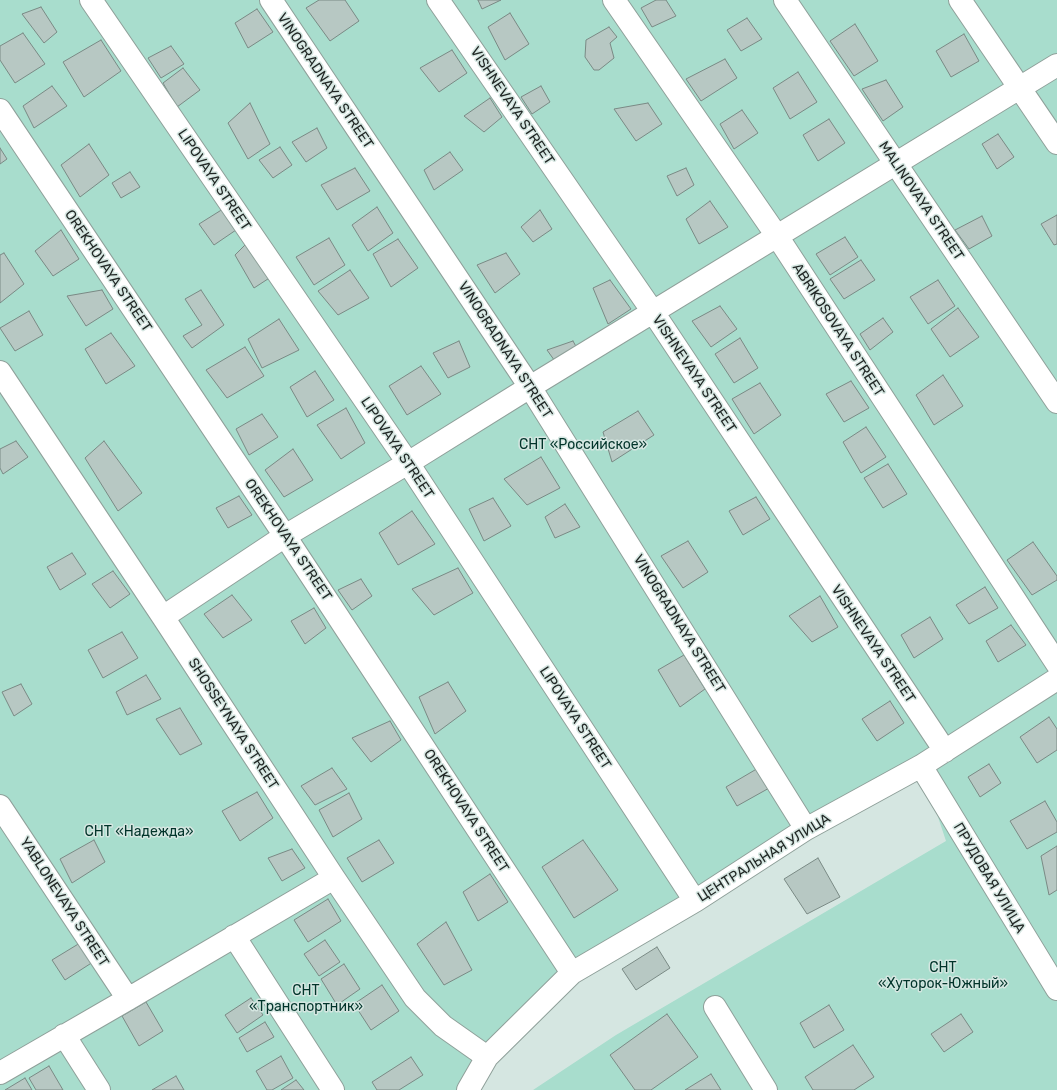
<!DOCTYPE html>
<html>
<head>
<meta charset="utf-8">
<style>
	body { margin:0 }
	canvas { display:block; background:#d5e6e1 }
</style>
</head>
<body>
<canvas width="1057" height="1090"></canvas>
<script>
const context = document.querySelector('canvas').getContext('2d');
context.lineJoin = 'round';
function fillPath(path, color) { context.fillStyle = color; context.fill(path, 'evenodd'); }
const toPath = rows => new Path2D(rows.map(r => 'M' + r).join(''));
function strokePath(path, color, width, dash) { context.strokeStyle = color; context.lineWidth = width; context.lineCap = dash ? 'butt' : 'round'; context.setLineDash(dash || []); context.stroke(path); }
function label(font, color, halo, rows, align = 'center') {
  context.font = font + ' Rubik,sans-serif'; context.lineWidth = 3; context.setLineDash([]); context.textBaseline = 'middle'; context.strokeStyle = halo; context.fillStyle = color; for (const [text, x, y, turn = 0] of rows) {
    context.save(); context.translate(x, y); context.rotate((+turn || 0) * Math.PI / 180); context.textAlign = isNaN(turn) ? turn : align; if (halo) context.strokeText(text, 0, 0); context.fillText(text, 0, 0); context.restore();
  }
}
fillPath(toPath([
	[0,0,1057,0,1057,1090,533,1090,616,1035,946,841,921,766,572,973,487,1057,475,1090,0,1090]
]), '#a8ddcd');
const building = toPath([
	[319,0,345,0,359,21,330,41,306,8,319,0],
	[478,0,501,0,482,9,478,0],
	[656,0,666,0,676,16,652,27,641,8,656,0],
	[41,7,57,32,44,43,22,14,41,7],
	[257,9,273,32,248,48,235,23,257,9],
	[510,13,529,44,505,60,488,27,510,13],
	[747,18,762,39,741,51,727,30,747,18],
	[855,24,878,61,854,76,830,41,855,24],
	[609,27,617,37,610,43,614,58,599,70,594,70,585,57,586,40,609,27],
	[23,33,45,64,15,83,0,60,0,46,23,33],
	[964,34,979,61,951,77,936,51,964,34],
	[101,40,121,71,84,97,63,62,101,40],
	[171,46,184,64,161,78,148,58,171,46],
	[452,50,467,73,439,92,420,68,452,50],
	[725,59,737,78,701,101,686,79,725,59],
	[183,68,200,90,177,107,163,83,183,68],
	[798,72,817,102,790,119,773,88,798,72],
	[886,80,903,107,883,121,862,89,886,80],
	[52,86,67,106,34,128,23,106,52,86],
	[541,86,550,102,532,114,521,97,541,86],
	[490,98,502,117,484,132,464,116,490,98],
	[250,103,270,144,248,159,228,123,250,103],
	[648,103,662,124,636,141,614,109,648,103],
	[742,110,758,133,734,149,720,124,742,110],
	[829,119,845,143,818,161,803,135,829,119],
	[317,128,327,148,306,162,292,142,317,128],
	[998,134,1014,157,997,169,982,144,998,134],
	[89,144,109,175,80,197,61,165,89,144],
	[280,147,292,165,273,178,259,160,280,147],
	[0,148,7,159,0,164,0,148],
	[450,152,463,170,434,190,424,170,450,152],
	[355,168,370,191,337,210,321,185,355,168],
	[686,168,694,185,677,196,667,176,686,168],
	[130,172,140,187,121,198,112,183,130,172],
	[710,201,728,227,699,244,686,219,710,201],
	[377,207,393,233,368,251,352,225,377,207],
	[223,209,236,230,214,245,199,224,223,209],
	[540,210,552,229,533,242,521,227,540,210],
	[1057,215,1057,244,1054,245,1041,224,1057,215],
	[982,216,992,236,969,249,955,230,982,216],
	[61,230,79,259,53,276,35,251,61,230],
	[845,237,858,257,830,275,816,254,845,237],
	[329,238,345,265,314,285,296,257,329,238],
	[398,239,418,268,391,287,373,254,398,239],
	[250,240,274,275,254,288,235,255,250,240],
	[4,253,24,284,0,303,0,255,4,253],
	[506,253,520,274,495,293,477,265,506,253],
	[861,260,875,280,844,299,830,279,861,260],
	[350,270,369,298,338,315,318,291,350,270],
	[610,280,631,309,608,324,593,288,610,280],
	[938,280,955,306,928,324,910,297,938,280],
	[102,290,113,309,86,326,67,296,102,290],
	[201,290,224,325,192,348,183,336,202,325,185,299,201,290],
	[720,306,737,329,711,347,692,321,720,306],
	[958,308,979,337,950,357,931,329,958,308],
	[29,311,43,335,15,351,0,328,29,311],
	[883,318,893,332,870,350,860,334,883,318],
	[279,319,299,350,262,368,248,339,279,319],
	[111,333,135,366,106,384,85,349,111,333],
	[740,338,758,368,734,383,715,354,740,338],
	[459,341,470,367,448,378,433,353,459,341],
	[573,341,579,352,557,364,547,350,573,341],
	[245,347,264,376,227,398,206,370,245,347],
	[421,366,441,394,407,415,389,386,421,366],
	[315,371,334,400,307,417,290,387,315,371],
	[943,375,963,406,934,425,916,395,943,375],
	[851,381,869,408,844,422,826,394,851,381],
	[760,383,781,415,754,434,732,399,760,383],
	[346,408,365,443,341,459,317,425,346,408],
	[638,411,654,435,612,462,603,432,638,411],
	[262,414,278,437,249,455,236,429,262,414],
	[866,427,886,457,861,473,843,442,866,427],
	[16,441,28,457,3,474,0,468,0,449,16,441],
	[104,441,142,493,118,511,85,458,104,441],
	[293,449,313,480,284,497,265,470,293,449],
	[541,457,560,488,527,505,504,479,541,457],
	[888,464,907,494,883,508,864,478,888,464],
	[239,496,252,515,228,528,216,508,239,496],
	[756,497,770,519,743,535,729,511,756,497],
	[493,498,511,526,484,541,469,509,493,498],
	[565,504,580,527,555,538,545,517,565,504],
	[412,511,435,544,398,565,379,533,412,511],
	[688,541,708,572,683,588,661,556,688,541],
	[1033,542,1057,576,1057,580,1032,595,1007,560,1033,542],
	[72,553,86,574,60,590,47,567,72,553],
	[458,568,473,593,434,615,412,589,458,568],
	[113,571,130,594,110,608,92,584,113,571],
	[361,579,372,596,352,610,338,590,361,579],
	[985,587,998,608,969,624,956,605,985,587],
	[232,595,252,620,223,638,204,614,232,595],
	[820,596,838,627,812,642,789,616,820,596],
	[314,608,326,628,305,644,291,621,314,608],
	[930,617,943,639,914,658,901,635,930,617],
	[1011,625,1026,645,998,662,986,641,1011,625],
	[122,632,138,658,103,678,88,650,122,632],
	[684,655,705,689,680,707,658,670,684,655],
	[146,675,161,699,127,715,116,692,146,675],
	[448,682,466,711,435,734,419,697,448,682],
	[21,684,32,704,14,716,2,692,21,684],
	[890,701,904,723,877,741,862,719,890,701],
	[180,708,202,744,180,755,156,719,180,708],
	[1049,717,1057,729,1057,750,1037,763,1020,737,1049,717],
	[390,721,401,740,371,762,352,738,390,721],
	[989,764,1001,783,980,797,968,777,989,764],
	[760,767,771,787,737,806,726,787,760,767],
	[332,768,347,789,315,805,301,786,332,768],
	[257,792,273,818,240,841,222,811,257,792],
	[349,793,362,819,333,837,319,810,349,793],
	[1045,801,1057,822,1057,832,1027,849,1010,821,1045,801],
	[94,840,105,862,72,883,60,859,94,840],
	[379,840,394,863,362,882,347,858,379,840],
	[583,840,618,890,574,918,542,867,583,840],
	[1057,846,1057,890,1049,895,1041,856,1057,846],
	[292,849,305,868,282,881,268,858,292,849],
	[818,858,840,897,807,914,784,879,818,858],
	[490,874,508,902,478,921,463,892,490,874],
	[328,899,341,921,308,942,294,920,328,899],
	[446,922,472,970,444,985,417,944,446,922],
	[325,940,340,962,319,976,304,954,325,940],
	[80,943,93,962,65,980,52,960,80,943],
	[657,947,670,968,636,990,622,969,657,947],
	[344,964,360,989,337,1005,321,979,344,964],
	[382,985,399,1011,371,1030,354,1004,382,985],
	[251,998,263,1015,237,1033,225,1015,251,998],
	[146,1002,163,1031,139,1046,122,1016,146,1002],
	[829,1005,844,1030,814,1048,800,1023,829,1005],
	[667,1014,698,1057,651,1090,635,1090,610,1055,667,1014],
	[961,1014,973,1032,944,1052,931,1034,961,1014],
	[265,1022,274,1037,247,1052,239,1038,265,1022],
	[853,1045,874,1077,854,1090,813,1090,805,1077,853,1045],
	[281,1056,293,1078,272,1090,267,1090,256,1071,281,1056],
	[411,1057,423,1075,399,1090,377,1090,372,1082,411,1057],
	[49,1066,63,1090,36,1090,29,1078,49,1066],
	[711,1074,721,1090,685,1090,711,1074],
	[176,1076,184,1090,152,1090,176,1076],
	[25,1078,32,1090,5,1090,25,1078],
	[296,1080,304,1090,281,1090,296,1080]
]);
fillPath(building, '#b7c8c3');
strokePath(building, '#7a8a85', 1);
const minor = toPath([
	[91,0,408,463,695,901],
	[271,0,530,387,806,829],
	[438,0,653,312,945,751],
	[614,0,777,236,1057,664],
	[785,0,1057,402],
	[960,0,1057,143],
	[0,110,285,536,572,973],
	[0,372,163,617,334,878,415,998,443,1026,487,1057],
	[163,617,285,536,408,463,530,387,1057,65],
	[921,766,1057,989],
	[0,806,128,999],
	[234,936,333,1090],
	[715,1007,766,1090],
	[64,1035,99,1090],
	[0,1073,128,999,334,878],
	[468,1090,487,1057,572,973,695,901,806,829,921,766,1057,679]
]);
strokePath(minor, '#8fa09a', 24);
strokePath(minor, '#fff', 22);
label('14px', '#222826', '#d5e6e1', [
	["VINOGRADNAYA STREET",325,81,56],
	["VISHNEVAYA STREET",512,106,56],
	["LIPOVAYA STREET",214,180,56],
	["MALINOVAYA STREET",921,201,56],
	["OREKHOVAYA STREET",108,271,56],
	["ABRIKOSOVAYA STREET",838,330,57],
	["VINOGRADNAYA STREET",505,350,57],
	["VISHNEVAYA STREET",694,374,56],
	["LIPOVAYA STREET",397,448,56],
	["OREKHOVAYA STREET",288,540,56],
	["VINOGRADNAYA STREET",679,624,58],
	["VISHNEVAYA STREET",873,644,56],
	["LIPOVAYA STREET",575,718,57],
	["SHOSSEYNAYA STREET",233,724,57],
	["OREKHOVAYA STREET",466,811,57],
	["ЦЕНТРАЛЬНАЯ УЛИЦА",764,858,-32],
	["ПРУДОВАЯ УЛИЦА",989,878,59],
	["YABLONEVAYA STREET",64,902,57]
]);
label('14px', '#01342a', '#d5e6e1', [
	["СНТ «Российское»",583,445],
	["СНТ «Надежда»",139,832],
	["СНТ",943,968],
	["«Хуторок-Южный»",943,984],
	["СНТ",306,991],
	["«Транспортник»",306,1007]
]);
</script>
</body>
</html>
